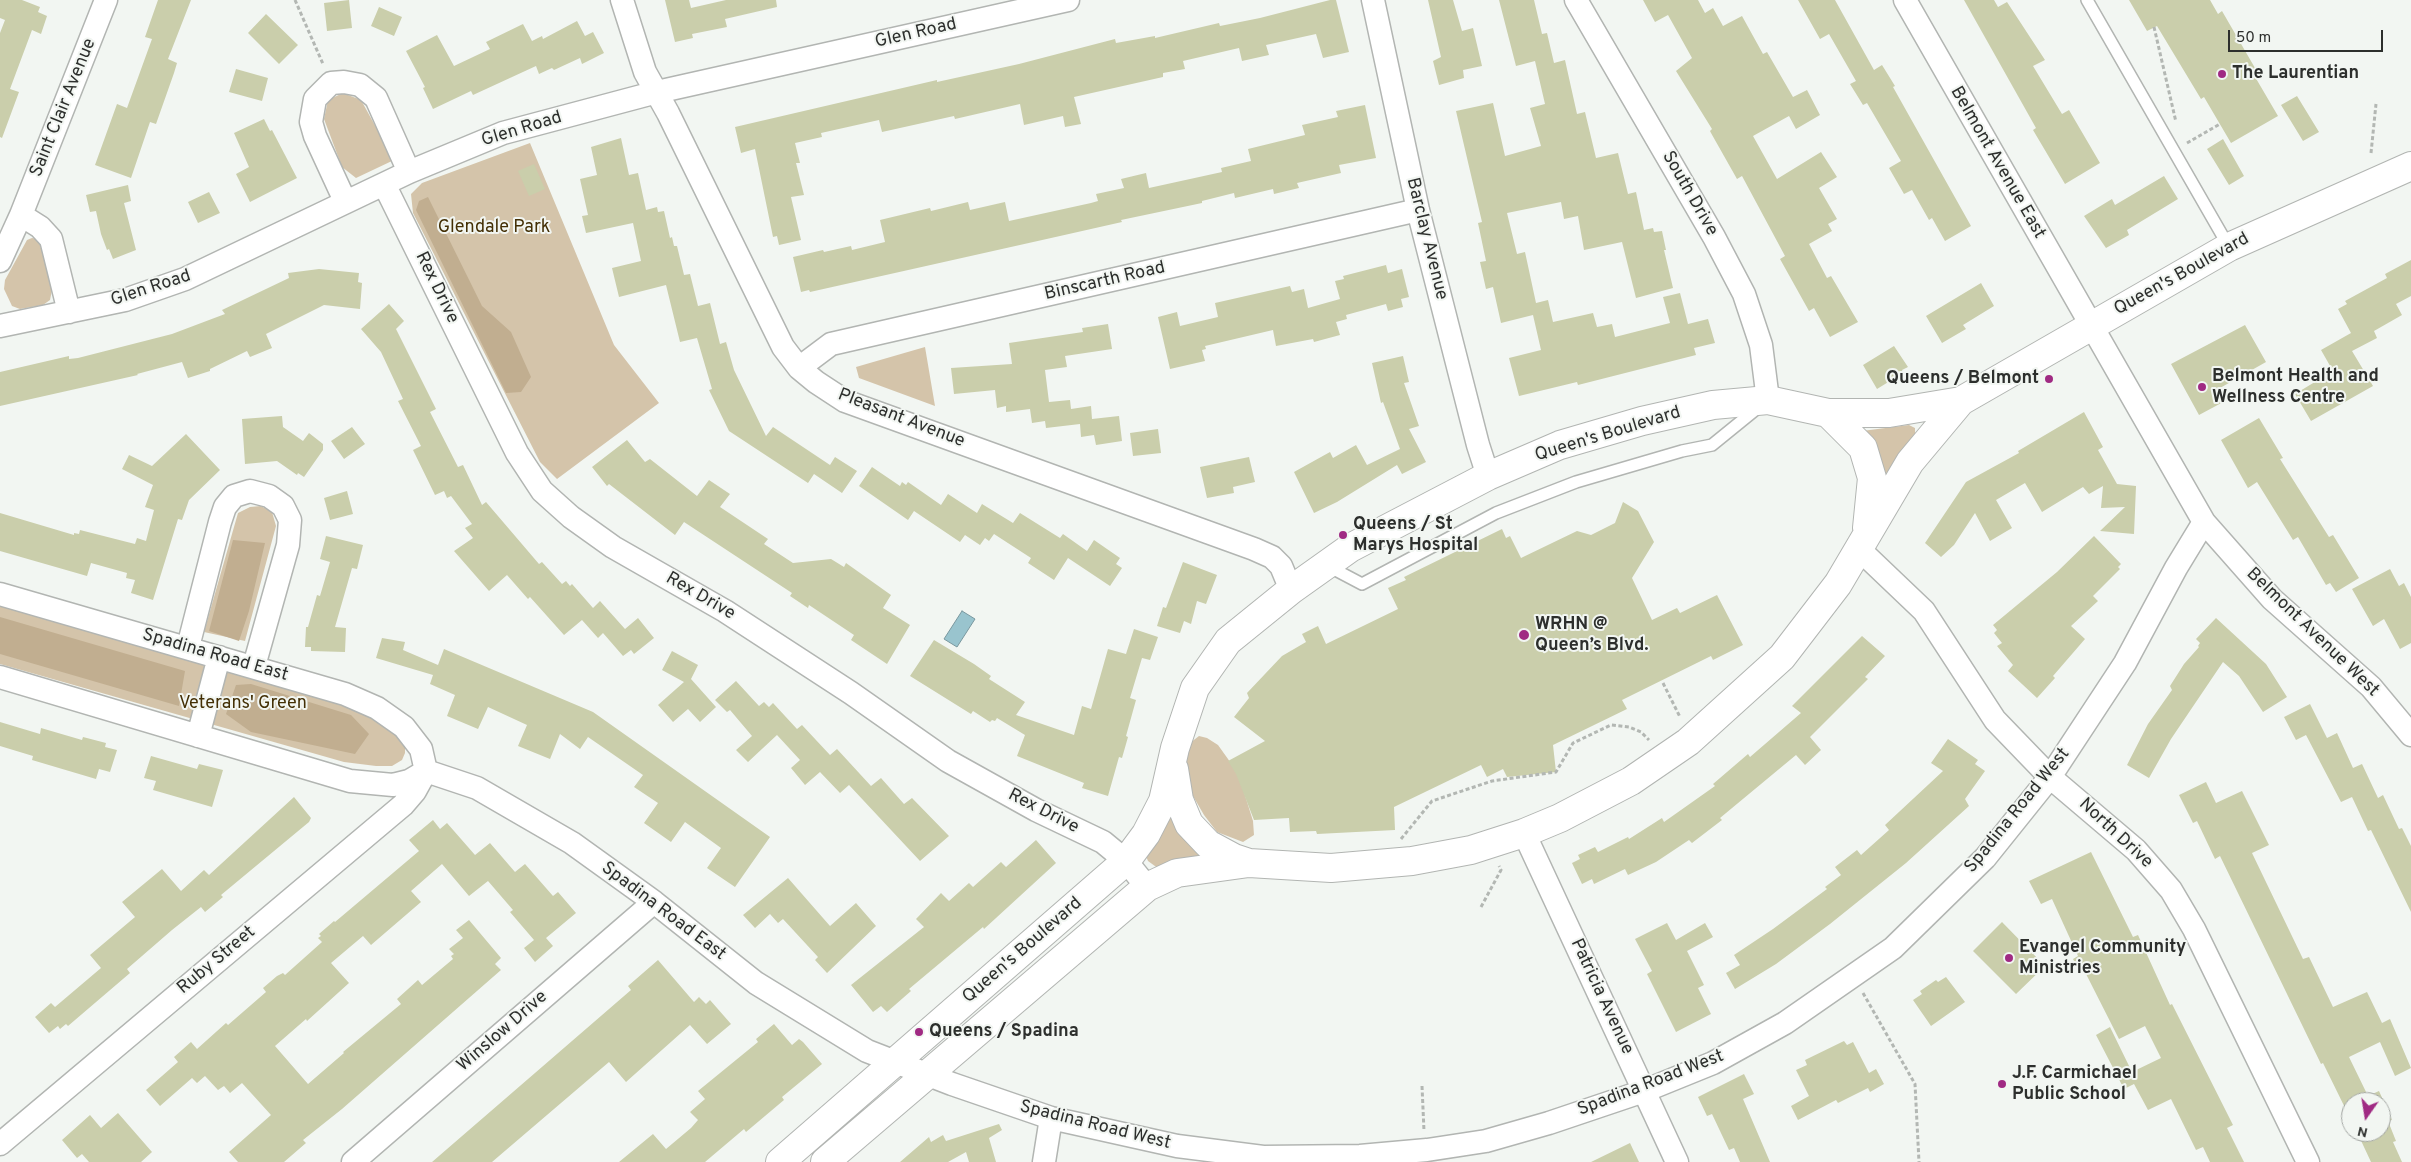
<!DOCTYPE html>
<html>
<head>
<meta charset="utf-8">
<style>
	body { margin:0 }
	#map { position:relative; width:2411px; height:1162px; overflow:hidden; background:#f2f6f2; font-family:Overpass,sans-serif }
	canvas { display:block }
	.north { position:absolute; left:2341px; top:1092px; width:50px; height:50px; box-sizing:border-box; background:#f2f6f2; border:1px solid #a3a6a3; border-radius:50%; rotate:193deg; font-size:14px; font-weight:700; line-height:20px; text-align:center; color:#2d2f2d }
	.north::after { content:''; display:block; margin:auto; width:18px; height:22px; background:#a02a83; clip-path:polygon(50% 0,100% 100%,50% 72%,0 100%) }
	.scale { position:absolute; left:2228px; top:30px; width:155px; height:22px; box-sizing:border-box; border:2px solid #2d2f2d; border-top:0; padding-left:6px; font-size:15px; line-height:18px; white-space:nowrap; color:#2d2f2d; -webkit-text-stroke:4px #f2f6f2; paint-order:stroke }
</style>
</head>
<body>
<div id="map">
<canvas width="2411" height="1162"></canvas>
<div class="north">N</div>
<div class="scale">50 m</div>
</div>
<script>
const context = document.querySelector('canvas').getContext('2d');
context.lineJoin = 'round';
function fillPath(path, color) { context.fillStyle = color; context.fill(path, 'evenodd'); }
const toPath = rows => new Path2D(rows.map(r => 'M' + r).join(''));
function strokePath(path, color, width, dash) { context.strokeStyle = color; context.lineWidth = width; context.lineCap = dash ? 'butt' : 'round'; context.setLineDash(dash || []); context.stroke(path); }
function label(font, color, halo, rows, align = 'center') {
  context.font = font + ' Overpass,sans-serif'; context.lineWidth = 4; context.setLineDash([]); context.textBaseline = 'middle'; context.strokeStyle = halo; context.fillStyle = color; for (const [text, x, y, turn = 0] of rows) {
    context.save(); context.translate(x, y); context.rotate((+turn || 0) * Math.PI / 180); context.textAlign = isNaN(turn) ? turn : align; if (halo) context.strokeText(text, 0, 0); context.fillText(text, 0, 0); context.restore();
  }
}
fillPath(toPath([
	[343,93,361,100,394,160,356,178,342,167,324,119,328,100],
	[530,143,614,345,659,403,557,479,540,462,413,213,411,194,422,183],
	[32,238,38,239,53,285,50,300,43,305,20,309,12,306,4,289,5,280,27,240],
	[925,347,935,406,859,378,856,367],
	[1909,425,1915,428,1915,435,1885,475,1862,431],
	[261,506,272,512,276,526,245,641,204,632,238,513,250,507],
	[0,606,353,706,367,713,400,739,405,745,405,753,402,760,392,766,376,766,344,762,0,664],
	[1199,736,1207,738,1218,745,1238,773,1253,821,1254,835,1243,842,1217,832,1204,815,1193,796,1186,778,1184,757,1190,743],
	[1165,801,1207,855,1159,869,1148,861,1146,856]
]), '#d4c4aa');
fillPath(toPath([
	[428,197,482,306,511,332,531,377,521,392,506,393,416,210,419,201],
	[233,540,265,543,249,611,239,641,209,631],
	[0,617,185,671,179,706,0,654],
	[251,684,351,715,369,734,355,754,251,732,226,714,236,685]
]), '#c1ae90');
const water = toPath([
	[962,611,975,619,957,647,944,639,962,611]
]);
fillPath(water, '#99c4ce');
strokePath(water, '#79979e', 1);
fillPath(toPath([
	[0,0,22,0,40,7,38,12,47,16,41,34,32,30,10,89,19,92,2,138,0,137,0,33,5,20,0,18],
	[158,0,191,0,168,59,177,63,174,73,156,124,150,122,131,178,95,165,117,104,127,108,152,39,145,37],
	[349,0,352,28,327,31,324,3],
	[665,0,689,0,691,8,726,0,776,0,777,7,725,19,727,27,692,34,693,38,675,42],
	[1330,0,1336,0,1349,52,1323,58,1316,34,1266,45,1269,55,1242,61,1239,48,1183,61,1185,69,1163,73,1163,77,1074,97,1081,124,1065,127,1063,116,1024,125,1020,104,955,119,954,116,882,132,879,120,821,133,822,137,795,143,800,163,796,163,804,195,791,197,801,240,779,245,777,236,773,237,755,149,741,153,735,127,937,80,937,82,1019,64,1115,39,1116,43,1155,36,1155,38,1219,23,1220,26,1260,18],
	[1428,0,1453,0,1462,31,1473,28,1482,66,1463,70,1464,78,1439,85,1433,61,1441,57],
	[1499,0,1534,0,1542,34,1547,33,1554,63,1565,60,1577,114,1585,112,1596,158,1618,153,1628,194,1636,192,1644,230,1653,228,1654,232,1662,231,1666,250,1664,250,1673,288,1636,298,1622,242,1584,250,1578,216,1564,219,1561,202,1507,213,1517,254,1525,252,1536,303,1548,300,1553,322,1593,313,1597,327,1612,324,1615,337,1670,323,1663,297,1680,293,1688,324,1708,319,1715,343,1694,348,1696,355,1578,385,1577,382,1519,396,1509,358,1541,350,1533,315,1501,323,1493,287,1486,289,1480,262,1486,261,1478,223,1482,222,1456,111,1493,103,1505,156,1541,146,1530,108,1545,104,1535,61,1516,66],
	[1643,0,1698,0,1705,13,1713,8,1723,26,1742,16,1763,54,1767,52,1793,97,1807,90,1820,115,1796,129,1789,116,1753,136,1777,179,1821,152,1837,177,1819,188,1837,219,1828,224,1832,231,1809,244,1827,278,1831,276,1858,322,1830,337,1814,308,1809,311,1780,259,1785,256,1742,176,1737,179,1711,133,1710,131,1712,129,1676,71,1692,58,1668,15,1655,22],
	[1798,0,1835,0,1874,70,1882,65,1895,86,1893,87,1971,226,1945,241,1932,218,1929,220,1912,190,1904,194,1889,168,1901,161,1867,103,1863,105,1850,84,1856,81,1829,34,1820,39],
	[1964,0,1994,0,1998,7,2007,2,2045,60,2033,66,2062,114,2069,110,2100,163,2065,184,2033,130,2036,128],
	[2129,0,2210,0,2218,14,2222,11,2255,68,2251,70,2278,116,2231,143,2204,97,2201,99,2157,26,2147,31],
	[379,7,402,17,394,36,371,26],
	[266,14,298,45,279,64,248,33],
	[577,21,585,36,593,32,604,53,582,64,580,58,554,70,552,68,539,74,536,66,473,95,471,91,433,109,423,88,425,87,406,51,437,35,454,66,490,49,486,42,523,24,532,41,542,36,543,39],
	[236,69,268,78,262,101,229,92],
	[2297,96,2319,132,2303,141,2281,105],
	[1365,105,1376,158,1339,165,1341,173,1297,183,1299,188,1274,194,1273,189,1235,198,1234,193,1202,201,1202,203,1121,220,1122,222,1060,236,810,292,809,290,801,292,793,257,823,250,824,252,851,246,852,250,885,242,880,220,930,208,931,211,968,202,970,210,1005,202,1009,221,1091,203,1098,201,1096,194,1124,188,1121,179,1146,173,1149,188,1222,172,1221,168,1251,161,1248,149,1305,135,1302,125,1338,117,1336,111],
	[264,119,270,131,272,130,297,178,250,202,236,174,249,167,234,133],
	[621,138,629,175,638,173,646,210,657,207,658,212,664,211,670,238,672,237,674,246,677,246,684,275,690,274,698,306,710,303,720,344,726,342,734,370,766,436,773,427,830,465,835,457,857,471,842,493,814,474,808,483,729,431,709,390,712,389,697,338,680,342,666,285,619,297,612,268,641,261,633,223,586,233,582,216,588,215,580,179,597,175,591,147],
	[2223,139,2244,176,2229,185,2207,149],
	[534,164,545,189,529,196,518,171],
	[2164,176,2178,199,2127,230,2129,235,2106,248,2084,216,2112,199,2115,205],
	[128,185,131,201,124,203,136,250,113,259,109,249,107,250,101,234,96,211,90,212,86,195],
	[209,192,220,213,198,223,188,202],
	[2411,260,2411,296,2396,304,2402,315,2374,331,2377,338,2352,351,2373,386,2311,421,2295,394,2333,371,2321,350,2351,333,2338,309,2347,304,2345,301,2387,278,2385,274],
	[1386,265,1388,273,1402,269,1409,297,1401,299,1403,307,1388,311,1386,304,1346,315,1347,319,1336,322,1340,335,1314,342,1313,339,1276,346,1273,330,1205,346,1206,349,1202,350,1205,361,1170,369,1158,317,1177,312,1180,326,1218,317,1215,303,1290,286,1292,292,1304,289,1308,308,1340,299,1335,281,1344,279,1343,276],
	[319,269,359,273,358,282,362,283,360,309,324,305,266,334,272,348,250,357,247,351,210,369,210,371,188,378,182,362,137,374,138,375,0,406,0,372,69,356,69,359,78,358,172,334,225,314,222,310,289,278,288,273],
	[1981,283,1994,306,1963,325,1966,329,1942,343,1926,316],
	[389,304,404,321,396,329,436,409,430,412,458,467,463,465,482,505,486,502,539,564,542,562,562,584,566,581,570,586,572,584,593,608,600,601,625,629,638,618,654,638,634,654,631,650,623,656,603,633,598,638,582,620,564,635,530,597,528,599,507,575,489,591,454,551,473,538,465,528,472,524,451,496,447,498,444,491,435,495,413,450,421,446,398,401,403,399,381,352,361,329],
	[1108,324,1112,349,1065,356,1067,367,1045,370,1049,402,1070,400,1071,409,1091,406,1092,419,1119,416,1122,441,1096,445,1094,435,1081,437,1080,424,1046,428,1045,421,1032,423,1030,409,1006,412,1006,406,997,408,995,390,954,394,951,368,1012,364,1009,343,1083,332,1082,328],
	[2245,325,2266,362,2220,388,2227,400,2199,415,2171,364],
	[1894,346,1908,367,1902,370,1903,373,1877,389,1863,365],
	[1403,356,1409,382,1404,383,1419,426,1409,429,1426,462,1402,474,1397,465,1337,502,1314,513,1294,472,1330,452,1333,458,1356,445,1367,465,1400,449,1383,402,1381,403,1372,363],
	[2084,412,2103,447,2098,450,2117,484,2136,486,2134,534,2100,531,2125,507,2101,508,2103,486,2089,494,2083,487,2042,512,2025,483,1996,500,2012,528,1990,541,1975,513,1954,545,1941,557,1925,543,1966,482,2019,453,2018,451],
	[282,416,283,427,303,441,309,433,323,444,323,450,304,477,298,473,297,475,277,461,245,464,242,419],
	[2259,418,2283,458,2280,459,2329,537,2333,535,2359,578,2336,592,2330,583,2326,585,2298,537,2293,540,2257,482,2248,488,2221,440],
	[352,427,365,444,344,459,331,441],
	[1158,429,1161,453,1133,456,1130,433],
	[186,434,220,470,189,500,182,520,178,519,153,600,131,593,135,580,126,578,127,573,91,563,87,576,0,551,0,513,74,535,74,533,79,534,80,530,135,544,137,538,146,541,154,510,145,507,153,485,122,469,129,455,152,466],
	[627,440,645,462,650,459,697,496,709,480,730,494,720,507,768,539,764,544,793,563,831,559,844,567,846,563,891,595,883,608,910,625,887,664,851,640,854,635,809,605,808,608,790,596,792,593,684,522,675,535,609,484,607,486,592,467],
	[1249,457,1255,482,1233,487,1234,493,1207,498,1200,467],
	[872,467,900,486,902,482,906,485,908,482,941,505,948,494,977,513,982,504,1013,523,1020,513,1060,538,1063,534,1087,551,1094,540,1120,558,1116,564,1122,568,1110,586,1068,558,1054,580,1028,563,1031,558,994,534,989,541,985,538,980,545,965,535,960,542,914,511,908,520,859,486],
	[347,491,353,514,330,520,324,498],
	[1623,502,1638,511,1654,542,1632,578,1652,620,1677,608,1680,613,1717,595,1743,645,1713,660,1711,656,1622,700,1627,709,1553,745,1556,772,1507,777,1503,769,1487,777,1481,765,1394,807,1395,830,1317,834,1316,831,1290,832,1289,818,1254,820,1236,774,1228,761,1265,741,1234,717,1249,698,1247,693,1282,656,1306,642,1302,634,1318,626,1326,644,1398,609,1388,588,1406,580,1404,577,1502,529,1506,538,1510,536,1521,558,1577,531,1591,535,1615,523],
	[326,536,363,545,357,569,352,568,335,627,346,628,345,652,311,651,311,647,305,647,306,627,308,627,317,595,320,596,330,562,320,559],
	[2094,536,2121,564,2118,567,2120,569,2093,596,2098,601,2071,626,2085,639,2053,676,2055,678,2037,698,2008,671,2013,665,1997,646,2002,643,1994,633,1997,630,1993,625,2057,572],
	[1183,562,1217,575,1206,604,1197,601,1191,624,1184,621,1180,633,1157,626,1163,607,1166,608],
	[2390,569,2399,586,2404,583,2411,597,2411,643,2400,649,2384,619,2373,626,2352,589],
	[2216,618,2266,664,2287,697,2263,712,2239,676,2223,662,2171,739,2149,778,2127,765,2148,724,2172,690,2170,686,2184,664,2199,647,2198,646,2200,643,2196,639],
	[1134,629,1158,637,1150,660,1142,658,1130,698,1136,700,1126,736,1128,737,1122,758,1119,757,1108,796,1082,788,1084,783,1017,756,1025,735,997,718,995,721,992,720,990,722,973,711,971,714,910,676,934,640,974,664,991,676,989,679,1025,702,1016,715,1074,735,1082,706,1091,709,1108,649,1126,654],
	[1862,636,1885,656,1865,677,1868,679,1810,737,1821,750,1805,765,1796,755,1720,818,1722,820,1692,843,1689,840,1656,862,1628,875,1625,869,1594,884,1592,879,1582,884,1572,863,1580,859,1578,855,1595,847,1598,852,1628,837,1629,839,1662,818,1664,822,1715,786,1713,784,1748,754,1750,757,1801,713,1792,706],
	[382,638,405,642,403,650,438,665,444,649,593,712,770,837,735,887,707,868,721,848,685,822,671,842,644,823,658,803,634,787,643,775,588,737,580,749,560,734,550,759,518,746,527,725,488,707,478,729,447,716,455,695,430,684,433,675,376,658],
	[672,651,698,665,691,679,716,707,700,722,688,709,673,722,658,705,684,682,662,670],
	[736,681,759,706,764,702,769,707,773,703,797,729,802,725,830,755,837,749,871,786,881,778,904,804,912,798,949,836,920,861,849,785,840,793,820,772,805,785,791,768,800,760,777,735,748,762,736,750,752,736,730,710,727,712,715,700],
	[2310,704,2327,738,2337,733,2353,768,2362,764,2378,798,2383,795,2399,829,2402,828,2411,846,2411,912,2371,830,2368,831,2352,797,2341,802,2306,735,2296,740,2284,717],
	[0,722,40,734,41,728,82,740,83,737,106,743,105,747,117,750,110,772,99,769,96,779,32,760,33,756,0,746],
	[1948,739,1978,760,1975,764,1985,771,1965,799,1969,806,1906,863,1830,924,1776,964,1735,989,1726,973,1740,965,1734,955,1773,929,1827,889,1825,887,1841,875,1835,867,1857,850,1861,855,1889,830,1885,825,1943,771,1931,763],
	[151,756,197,769,199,764,223,770,212,807,153,790,156,781,144,778],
	[2206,782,2216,803,2242,791,2269,845,2252,853,2303,959,2309,957,2333,1007,2367,992,2382,1023,2390,1019,2411,1068,2395,1076,2380,1042,2349,1057,2368,1096,2379,1091,2392,1120,2388,1121,2396,1141,2393,1142,2402,1162,2371,1162,2357,1132,2381,1132,2381,1102,2351,1102,2351,1120,2323,1063,2321,1064,2220,856,2215,859,2197,821,2193,823,2179,795],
	[294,797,311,818,309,822,221,895,223,897,205,912,201,907,172,930,127,969,130,973,68,1026,66,1024,60,1029,58,1026,49,1033,35,1017,51,1003,55,1007,101,968,90,955,135,917,122,902,162,869,181,891,204,870,209,875],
	[433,820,440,829,447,823,475,855,490,843,515,872,525,864,553,896,558,892,576,913,546,938,553,946,535,962,524,948,534,940,510,912,513,910,488,881,469,896,442,864,411,891,421,902,371,945,363,936,331,963,349,983,307,1021,306,1019,275,1046,308,1084,344,1053,343,1052,401,1004,397,999,418,980,422,985,453,959,451,956,454,954,449,949,463,938,456,930,469,920,501,958,495,964,501,970,342,1109,303,1140,306,1143,284,1162,238,1162,229,1152,271,1115,242,1083,230,1093,224,1086,218,1090,205,1076,197,1083,192,1078,160,1106,146,1090,178,1062,174,1057,191,1042,197,1049,226,1023,228,1025,266,992,263,988,277,976,283,973,285,975,322,942,318,938,321,936,319,934,334,921,335,922,419,851,409,840],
	[1036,840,1056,863,984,929,983,927,909,989,911,991,887,1012,881,1006,873,1012,851,985,924,927,916,919,941,893,949,901,969,883,973,887,1001,862,1006,867],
	[2091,852,2133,937,2138,935,2170,1005,2172,1004,2233,1125,2227,1128,2244,1162,2210,1162,2203,1147,2196,1150,2171,1099,2148,1110,2134,1084,2124,1089,2096,1035,2110,1027,2132,1072,2161,1058,2145,1026,2119,1039,2084,970,2080,973,2073,959,2078,956,2052,899,2041,904,2029,881],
	[788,878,830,926,856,903,876,926,827,973,815,960,818,957,783,919,778,923,770,914,755,928,743,915],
	[2002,922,2045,966,2016,994,1973,951],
	[1667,923,1676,940,1705,923,1713,937,1687,951,1704,985,1698,988,1711,1014,1676,1032,1647,974,1652,971,1635,939],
	[658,960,694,1002,699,997,706,1004,710,1000,731,1024,707,1044,690,1025,626,1082,609,1062,492,1162,432,1162,631,990,628,986],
	[1946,977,1965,1002,1931,1026,1913,1000,1922,994,1920,991,1936,980,1938,982],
	[774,1024,792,1045,799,1039,803,1042,822,1064,782,1097,784,1100,746,1132,744,1129,705,1162,619,1162,653,1134,666,1149,691,1128,698,1120,690,1112,705,1099,698,1091,758,1042,756,1039],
	[1844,1041,1847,1045,1853,1042,1869,1073,1876,1069,1884,1084,1870,1092,1868,1088,1838,1103,1836,1100,1798,1120,1791,1106,1809,1096,1796,1070,1807,1065,1805,1060],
	[1744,1074,1754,1094,1743,1099,1770,1162,1740,1162,1734,1148,1729,1150,1712,1114,1707,1116,1698,1097],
	[118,1113,152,1152,141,1162,89,1162,82,1154,77,1158,62,1140,90,1115,101,1128],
	[999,1124,1002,1130,989,1138,996,1162,969,1162,966,1152,948,1162,900,1162,929,1137,931,1142,943,1135,946,1141],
	[1630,1143,1639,1162,1591,1162]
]), '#caceab');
const lane = toPath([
	[2087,0,2229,247],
	[1326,565,1362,584,1496,513,1576,482,1682,451,1712,445,1760,406]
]);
const street = toPath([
	[622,0,645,72,668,113,783,347,799,368,816,382,845,401,1254,549,1272,557,1281,566,1291,590],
	[1373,0,1418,210,1478,445,1488,476],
	[1576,0,1714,237,1744,294,1761,345,1768,400],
	[1905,0,2204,522,2272,599,2371,687,2411,735],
	[384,184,517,453,542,491,571,517,613,547,725,611,851,693,948,761,1036,810,1103,842,1126,861,1147,887],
	[345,201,315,136,311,122,315,99,331,83,344,82,360,85,376,98,409,172],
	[21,215,40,227,51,239,69,312],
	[0,261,21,215,106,0],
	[0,326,125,300,185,279,409,172,503,133,657,92,1068,0],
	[799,368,831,344,1418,210],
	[1860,550,1924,611,1995,720,2050,777,2136,850,2171,890,2194,929,2308,1162],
	[0,594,345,694,377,708,404,727,421,749,426,771],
	[188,647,220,522,225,507,234,496,250,491,269,496,283,506,290,520,288,545,254,666],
	[0,677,350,781,393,785,409,781,426,771],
	[198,736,219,657],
	[426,771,477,788,572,843,654,902,756,983,867,1051,952,1084,1051,1118,1177,1146,1263,1157,1360,1156,1427,1150,1486,1141,1549,1123,1644,1091,1713,1063,1785,1023,1893,948,1985,858,2050,777,2125,663,2176,568,2204,522],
	[1524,833,1677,1162],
	[0,1144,403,805,415,791,426,771],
	[353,1162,654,902],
	[1044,1162,1051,1118]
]);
const secondary = toPath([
	[1828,413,1863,448,1872,478,1867,528],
	[1174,769,1179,800,1189,824,1208,844,1234,858,1249,863],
	[780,1162,1126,861,1146,834,1163,801,1175,748,1195,688,1228,641,1291,590,1350,548,1488,476,1560,445,1642,421,1713,405,1768,400,1828,413,1889,413,1961,401],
	[825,1162,1147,887,1177,873,1249,863,1331,868,1412,861,1471,850,1524,833,1560,818,1631,781,1688,742,1782,657,1838,584,1910,462,1961,401,2229,247,2411,166]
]);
strokePath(lane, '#b2b5b2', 14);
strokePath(street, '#b2b5b2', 25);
strokePath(secondary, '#b2b5b2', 30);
strokePath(toPath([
	[295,0,323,64],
	[2154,27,2176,122],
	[2187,143,2220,124],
	[2371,153,2376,104],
	[1663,683,1680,717],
	[1401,839,1432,801,1492,781,1556,772,1573,743,1611,725,1629,727,1641,732,1649,740],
	[1481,907,1501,870,1499,866],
	[1863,993,1915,1084,1919,1162],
	[1422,1086,1424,1131]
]), '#b3b7b3', 3, [4, 2.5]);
strokePath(lane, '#fff', 11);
strokePath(street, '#fff', 22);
strokePath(secondary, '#fff', 28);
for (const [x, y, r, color] of [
	[2222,74,5,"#a02a83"],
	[2049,379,5,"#a02a83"],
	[2202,387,5,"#a02a83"],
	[1343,535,5,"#a02a83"],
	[1524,635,6,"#a02a83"],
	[2009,958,5,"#a02a83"],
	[919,1032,5,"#a02a83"],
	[2002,1084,5,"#a02a83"]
]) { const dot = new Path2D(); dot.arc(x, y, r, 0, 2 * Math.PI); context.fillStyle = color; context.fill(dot); strokePath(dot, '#f2f6f2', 2); }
label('18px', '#2d2f2d', '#f2f6f2', [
	["Glen Road",916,34,-13],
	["Saint Clair Avenue",64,108,-68],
	["Glen Road",522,130,-17],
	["Belmont Avenue East",1997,163,60],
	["South Drive",1689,194,60],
	["Barclay Avenue",1426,239,76],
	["Queen's Boulevard",2182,275,-29],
	["Binscarth Road",1105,282,-13],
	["Rex Drive",436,288,64],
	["Glen Road",151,289,-18],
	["Pleasant Avenue",901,419,21],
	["Queen's Boulevard",1608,435,-17],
	["Rex Drive",700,597,30],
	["Belmont Avenue West",2312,633,44],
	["Spadina Road East",215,656,16],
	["Spadina Road West",2018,811,-51],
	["Rex Drive",1043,812,27],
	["North Drive",2115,834,43],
	["Spadina Road East",663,912,37],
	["Queen's Boulevard",1023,951,-41],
	["Ruby Street",217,961,-40],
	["Patricia Avenue",1601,997,65],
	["Winslow Drive",503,1032,-41],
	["Spadina Road West",1651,1084,-21],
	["Spadina Road West",1095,1126,14]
]);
label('bold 18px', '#2d2f2d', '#f2f6f2', [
	["The Laurentian",2232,74],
	["Belmont Health and",2212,377],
	["Wellness Centre",2212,398],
	["Queens / Belmont",2039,379,"right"],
	["Queens / St",1353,525],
	["Marys Hospital",1353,546],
	["WRHN @",1535,625],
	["Queen’s Blvd.",1535,646],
	["Evangel Community",2019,948],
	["Ministries",2019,969],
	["Queens / Spadina",929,1032],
	["J.F. Carmichael",2012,1074],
	["Public School",2012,1095]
], 'left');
label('18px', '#432f05', '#f2f6f2', [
	["Glendale Park",494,228],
	["Veterans' Green",243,704]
]);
</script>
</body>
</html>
